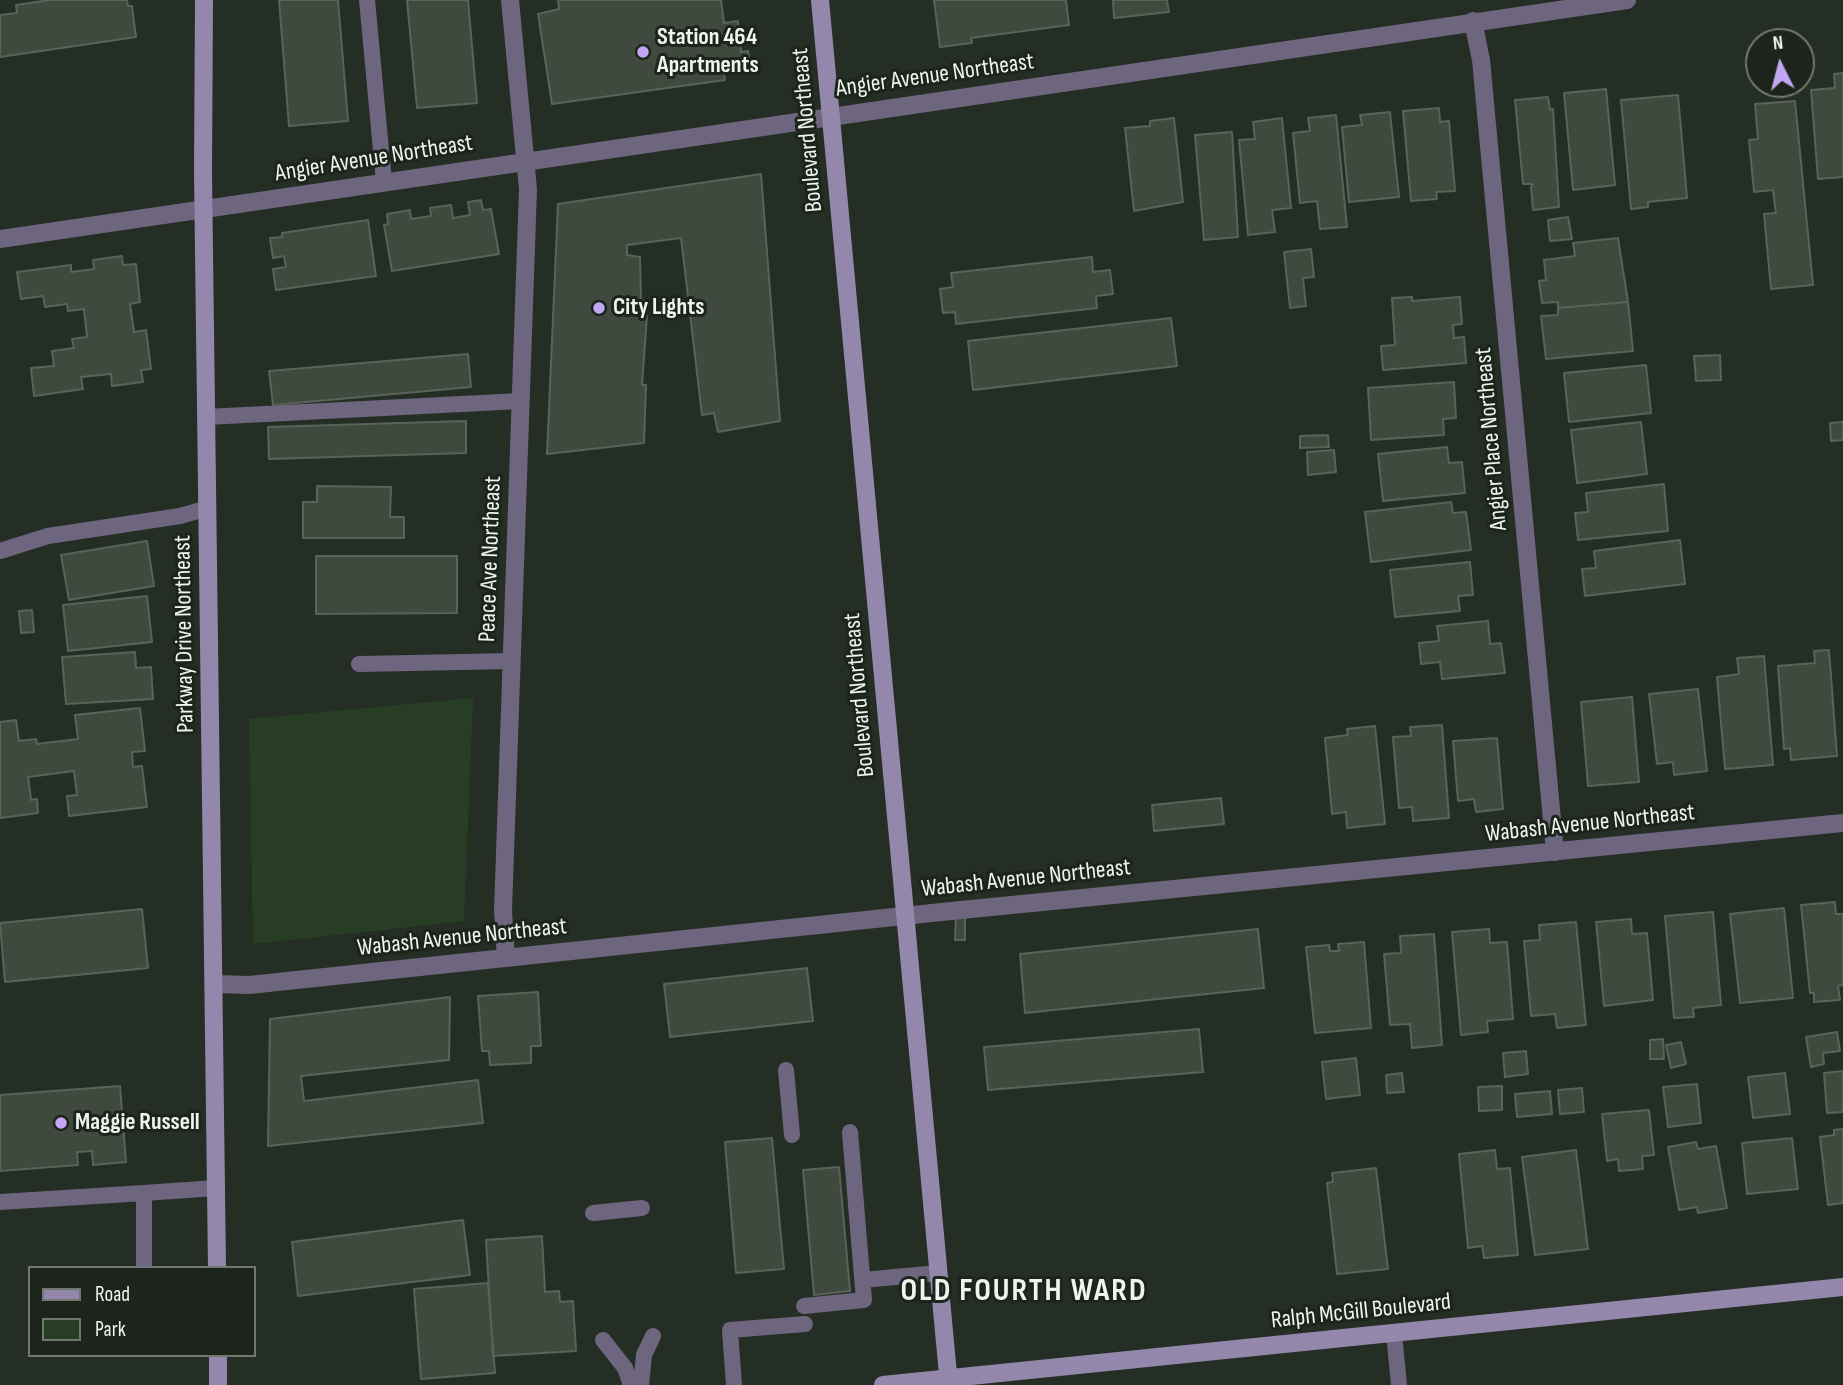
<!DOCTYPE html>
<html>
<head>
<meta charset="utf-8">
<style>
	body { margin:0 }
	#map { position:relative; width:1843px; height:1385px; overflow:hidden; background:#252e25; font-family:"Sofia Sans Condensed",sans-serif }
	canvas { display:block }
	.legend { position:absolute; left:28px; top:1266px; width:228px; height:91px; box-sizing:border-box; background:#1c241b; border:2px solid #70786f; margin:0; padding:9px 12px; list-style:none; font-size:21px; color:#eff5ee }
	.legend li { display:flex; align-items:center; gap:14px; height:35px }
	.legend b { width:35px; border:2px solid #70786f }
	.north { position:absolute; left:1745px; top:28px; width:70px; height:70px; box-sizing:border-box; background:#1c241b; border:2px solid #70786f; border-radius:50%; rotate:354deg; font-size:19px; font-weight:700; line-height:28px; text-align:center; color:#eff5ee }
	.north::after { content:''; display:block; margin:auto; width:24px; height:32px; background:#c3a7f2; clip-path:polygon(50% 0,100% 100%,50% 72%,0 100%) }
</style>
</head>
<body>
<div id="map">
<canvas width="1843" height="1385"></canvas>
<ul class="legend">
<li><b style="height:9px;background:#9487ac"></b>Road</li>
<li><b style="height:19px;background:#273e25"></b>Park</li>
</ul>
<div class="north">N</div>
</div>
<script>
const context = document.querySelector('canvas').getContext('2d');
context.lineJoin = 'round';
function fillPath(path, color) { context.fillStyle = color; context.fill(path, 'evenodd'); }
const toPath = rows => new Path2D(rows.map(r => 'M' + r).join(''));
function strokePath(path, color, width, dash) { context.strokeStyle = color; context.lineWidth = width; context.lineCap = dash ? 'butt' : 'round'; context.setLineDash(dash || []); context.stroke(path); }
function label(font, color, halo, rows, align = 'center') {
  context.font = font + ' "Sofia Sans Condensed",sans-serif'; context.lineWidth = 6; context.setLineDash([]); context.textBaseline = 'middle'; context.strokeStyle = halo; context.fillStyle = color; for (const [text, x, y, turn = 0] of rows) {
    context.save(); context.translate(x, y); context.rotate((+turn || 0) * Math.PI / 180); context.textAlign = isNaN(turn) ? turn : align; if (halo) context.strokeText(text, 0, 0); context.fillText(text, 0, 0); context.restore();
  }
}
fillPath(toPath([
	[473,698,464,921,253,944,249,719]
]), '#273e25');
const building = toPath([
	[50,0,127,0,128,6,132,6,136,37,0,57,0,15,17,13,16,5,50,0],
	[279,0,338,0,348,121,289,126,279,0],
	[407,0,468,0,477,103,417,108,407,0],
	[558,0,721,0,724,23,738,21,741,52,748,51,751,69,724,74,725,80,552,104,538,14,559,9,558,0],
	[934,0,1066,0,1069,25,971,38,972,43,940,47,934,0],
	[1113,0,1167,0,1169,12,1114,18,1113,0],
	[1843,73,1843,177,1818,179,1811,90,1835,88,1834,74,1843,73],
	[1606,89,1615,185,1573,190,1564,93,1606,89],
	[1678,95,1687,198,1648,202,1648,207,1631,209,1621,100,1678,95],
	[1548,97,1550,110,1553,109,1559,207,1533,210,1531,187,1533,184,1523,184,1515,100,1548,97],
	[1795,101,1813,285,1771,289,1764,214,1776,213,1773,190,1754,192,1749,140,1758,139,1755,104,1795,101],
	[1439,108,1440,122,1449,121,1455,191,1436,192,1437,199,1411,201,1403,111,1439,108],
	[1390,112,1399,197,1349,202,1342,127,1362,125,1360,115,1390,112],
	[1336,115,1347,227,1320,229,1317,201,1300,203,1293,133,1310,131,1308,118,1336,115],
	[1174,118,1183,202,1134,211,1125,128,1150,126,1150,121,1174,118],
	[1282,118,1291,208,1272,210,1275,232,1248,235,1239,140,1255,139,1253,122,1282,118],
	[1232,132,1238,237,1204,240,1195,135,1232,132],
	[761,174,780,421,718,432,714,413,702,415,681,238,627,245,627,255,640,257,641,300,645,300,644,316,647,316,642,385,646,385,644,443,547,454,558,204,761,174],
	[481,200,483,210,491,209,499,254,392,271,384,225,388,224,387,214,410,210,411,219,431,216,430,208,451,205,453,218,470,215,468,202,481,200],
	[1568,217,1572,239,1550,241,1548,220,1568,217],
	[368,220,376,276,276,290,273,269,286,267,284,256,273,258,270,238,282,237,282,233,368,220],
	[1618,238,1628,302,1558,308,1558,302,1542,303,1539,281,1546,280,1544,260,1575,256,1573,243,1618,238],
	[1311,249,1314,277,1303,278,1306,306,1290,308,1284,252,1311,249],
	[122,256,123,265,136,264,140,302,130,304,134,332,146,330,151,369,141,370,143,382,112,386,111,374,81,377,83,389,34,396,31,368,54,366,52,351,74,348,72,339,87,337,84,309,68,311,67,304,45,307,43,296,21,299,17,272,71,265,71,272,94,269,93,260,122,256],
	[1092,257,1093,272,1110,270,1113,294,1096,296,1097,308,956,324,955,312,943,313,940,289,953,287,951,273,1092,257],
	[1412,297,1412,301,1460,297,1462,324,1453,325,1454,338,1464,337,1466,363,1383,370,1381,346,1395,345,1392,298,1412,297],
	[1628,302,1633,351,1546,359,1541,316,1558,315,1558,308,1628,302],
	[1171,318,1177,366,973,390,968,341,1171,318],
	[468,354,471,387,273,405,269,371,468,354],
	[1720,355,1721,380,1696,381,1694,356,1720,355],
	[1646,365,1651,413,1569,422,1564,373,1646,365],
	[1454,382,1456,418,1443,419,1444,435,1371,440,1368,388,1454,382],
	[466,421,466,453,269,459,268,427,466,421],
	[1641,422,1647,474,1577,483,1571,430,1641,422],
	[1843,422,1843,440,1831,441,1830,423,1843,422],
	[1328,435,1329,447,1300,448,1300,436,1328,435],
	[1447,447,1449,463,1462,462,1465,493,1383,501,1378,454,1447,447],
	[1334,450,1336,472,1308,475,1307,452,1334,450],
	[1664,484,1668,531,1578,540,1575,513,1588,512,1586,493,1664,484],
	[317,486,391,487,390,517,404,517,404,538,303,538,303,502,317,502,317,486],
	[1451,502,1453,513,1466,512,1471,550,1371,562,1365,512,1451,502],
	[1680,540,1685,584,1585,596,1582,569,1596,568,1594,551,1680,540],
	[147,541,154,586,69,600,61,555,147,541],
	[316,556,457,556,457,613,316,614,316,556],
	[1470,562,1473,595,1458,596,1460,611,1395,617,1390,570,1470,562],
	[147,596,152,642,68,651,63,605,147,596],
	[32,610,34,632,21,633,19,611,32,610],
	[1488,621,1490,644,1501,643,1505,673,1442,679,1440,662,1421,664,1419,643,1439,641,1437,626,1488,621],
	[1829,650,1837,756,1791,760,1790,748,1784,749,1778,666,1815,663,1814,651,1829,650],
	[135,652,136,668,151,667,153,699,66,704,62,657,135,652],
	[1764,656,1773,765,1725,769,1717,677,1739,674,1737,658,1764,656],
	[1698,689,1707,771,1674,775,1673,762,1657,764,1649,694,1698,689],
	[1632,697,1639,782,1588,786,1581,702,1632,697],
	[140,708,145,751,132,752,133,767,142,766,147,807,69,816,67,796,77,795,74,771,28,777,31,800,37,799,38,813,0,818,0,722,16,720,19,741,36,739,37,744,78,739,75,715,140,708],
	[1442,725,1449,818,1413,821,1412,807,1399,808,1393,737,1411,736,1410,727,1442,725],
	[1375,726,1385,824,1347,828,1346,812,1332,814,1325,738,1348,735,1347,729,1375,726],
	[1497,738,1503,809,1476,812,1474,799,1458,801,1453,741,1497,738],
	[1221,798,1224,824,1154,831,1152,805,1221,798],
	[1835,902,1836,914,1843,914,1843,985,1838,986,1840,1000,1814,1002,1814,993,1810,993,1801,905,1835,902],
	[1784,908,1793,998,1740,1003,1730,914,1784,908],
	[142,909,148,968,5,982,0,923,142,909],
	[1713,912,1721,1005,1693,1008,1694,1017,1674,1018,1665,916,1713,912],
	[956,913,965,914,965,940,955,940,956,913],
	[1631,919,1632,934,1647,933,1653,1000,1604,1006,1596,922,1631,919],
	[1576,922,1586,1025,1557,1028,1555,1014,1531,1016,1524,941,1540,940,1539,925,1576,922],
	[1258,929,1264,988,1025,1013,1020,954,1258,929],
	[1489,929,1490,943,1507,942,1513,1019,1487,1021,1488,1032,1461,1035,1452,932,1489,929],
	[1434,934,1442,1045,1412,1048,1410,1024,1390,1025,1384,954,1401,953,1400,936,1434,934],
	[1364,942,1371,1028,1315,1033,1306,947,1329,945,1330,951,1339,951,1338,944,1364,942],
	[807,968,813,1021,670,1037,664,984,807,968],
	[538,992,541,1046,531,1046,531,1063,490,1065,489,1051,482,1051,478,996,538,992],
	[450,997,449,1060,301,1076,304,1101,478,1080,483,1123,268,1146,270,1019,450,997],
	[1199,1029,1203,1072,988,1090,984,1047,1199,1029],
	[1837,1032,1840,1051,1823,1053,1824,1064,1811,1067,1806,1037,1837,1032],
	[1663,1039,1664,1059,1650,1059,1650,1040,1663,1039],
	[1681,1042,1686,1064,1671,1068,1666,1045,1681,1042],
	[1526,1051,1528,1074,1505,1077,1503,1053,1526,1051],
	[1356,1058,1360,1095,1326,1099,1322,1062,1356,1058],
	[1843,1071,1843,1112,1827,1113,1824,1073,1843,1071],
	[1402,1073,1404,1092,1387,1093,1386,1075,1402,1073],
	[1785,1073,1790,1114,1753,1118,1748,1077,1785,1073],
	[1697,1084,1701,1123,1668,1127,1663,1087,1697,1084],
	[120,1086,126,1162,93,1165,92,1151,77,1152,78,1165,0,1171,0,1095,120,1086],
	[1502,1086,1502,1110,1479,1111,1478,1087,1502,1086],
	[1582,1088,1584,1112,1560,1114,1558,1090,1582,1088],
	[1550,1091,1552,1114,1517,1117,1515,1094,1550,1091],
	[1649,1110,1654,1155,1642,1156,1643,1169,1619,1171,1618,1159,1607,1161,1602,1114,1649,1110],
	[1843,1129,1843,1203,1828,1205,1820,1137,1834,1135,1834,1130,1843,1129],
	[772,1138,784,1269,736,1273,725,1142,772,1138],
	[1792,1138,1798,1189,1747,1194,1742,1143,1792,1138],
	[1696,1142,1698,1149,1716,1146,1727,1208,1698,1213,1697,1207,1679,1210,1668,1147,1696,1142],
	[1495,1150,1497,1169,1510,1168,1518,1255,1484,1258,1482,1246,1468,1248,1459,1154,1495,1150],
	[1576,1150,1588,1249,1535,1255,1522,1157,1576,1150],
	[839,1167,850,1291,814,1295,803,1170,839,1167],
	[1376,1168,1388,1269,1337,1274,1327,1183,1333,1182,1332,1173,1376,1168],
	[463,1220,470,1275,298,1296,292,1242,463,1220],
	[542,1236,545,1292,559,1291,560,1302,573,1301,576,1351,493,1356,486,1240,542,1236],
	[488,1283,495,1373,421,1379,414,1289,488,1283]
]);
fillPath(building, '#3f493e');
strokePath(building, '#596358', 2);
strokePath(toPath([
	[367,0,384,182],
	[206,417,521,401],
	[0,551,48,536,180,516,208,508],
	[359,664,512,661],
	[786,1070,792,1135],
	[0,1202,144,1193],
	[593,1213,642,1208],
	[144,1268,144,1193,216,1188],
	[863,1280,938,1273],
	[804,1306,864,1300,850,1132],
	[1394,1333,1399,1385],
	[603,1340,625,1368,631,1385],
	[641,1385,644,1355,653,1336],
	[734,1385,730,1330,805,1324]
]), '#6e667e', 16);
strokePath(toPath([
	[1473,21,1481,60,1555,852],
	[0,239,1627,0],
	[506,958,503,911,528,189,510,0],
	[214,984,249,985,951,911,1843,823]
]), '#6e667e', 18);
strokePath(toPath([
	[204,0,203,173,217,1268],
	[820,0,949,1385],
	[218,1355,218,1385],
	[883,1385,1843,1287]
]), '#9487ac', 18);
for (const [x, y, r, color] of [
	[643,52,7,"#c3a7f2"],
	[599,308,7,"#c3a7f2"],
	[61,1123,7,"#c3a7f2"]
]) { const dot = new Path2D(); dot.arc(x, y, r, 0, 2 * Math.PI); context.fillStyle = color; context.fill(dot); strokePath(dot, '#1c241b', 2.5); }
label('bold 24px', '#eff5ee', '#1c241b', [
	["Station 464",657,38],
	["Apartments",657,66],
	["City Lights",613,308],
	["Maggie Russell",75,1123]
], 'left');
label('24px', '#eff5ee', '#1c241b', [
	["Angier Avenue Northeast",935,76,-8],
	["Boulevard Northeast",808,130,-95],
	["Angier Avenue Northeast",374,159,-9],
	["Angier Place Northeast",1492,439,-95],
	["Peace Ave Northeast",491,559,-88],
	["Parkway Drive Northeast",185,634,-91],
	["Boulevard Northeast",860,695,-95],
	["Wabash Avenue Northeast",1590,824,-6],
	["Wabash Avenue Northeast",1026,879,-6],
	["Wabash Avenue Northeast",462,938,-6],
	["Ralph McGill Boulevard",1361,1312,-6]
]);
context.letterSpacing = '2px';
label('bold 32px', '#eff5ee', '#1c241b', [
	["OLD FOURTH WARD",1024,1292]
]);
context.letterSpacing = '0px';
</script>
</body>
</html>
